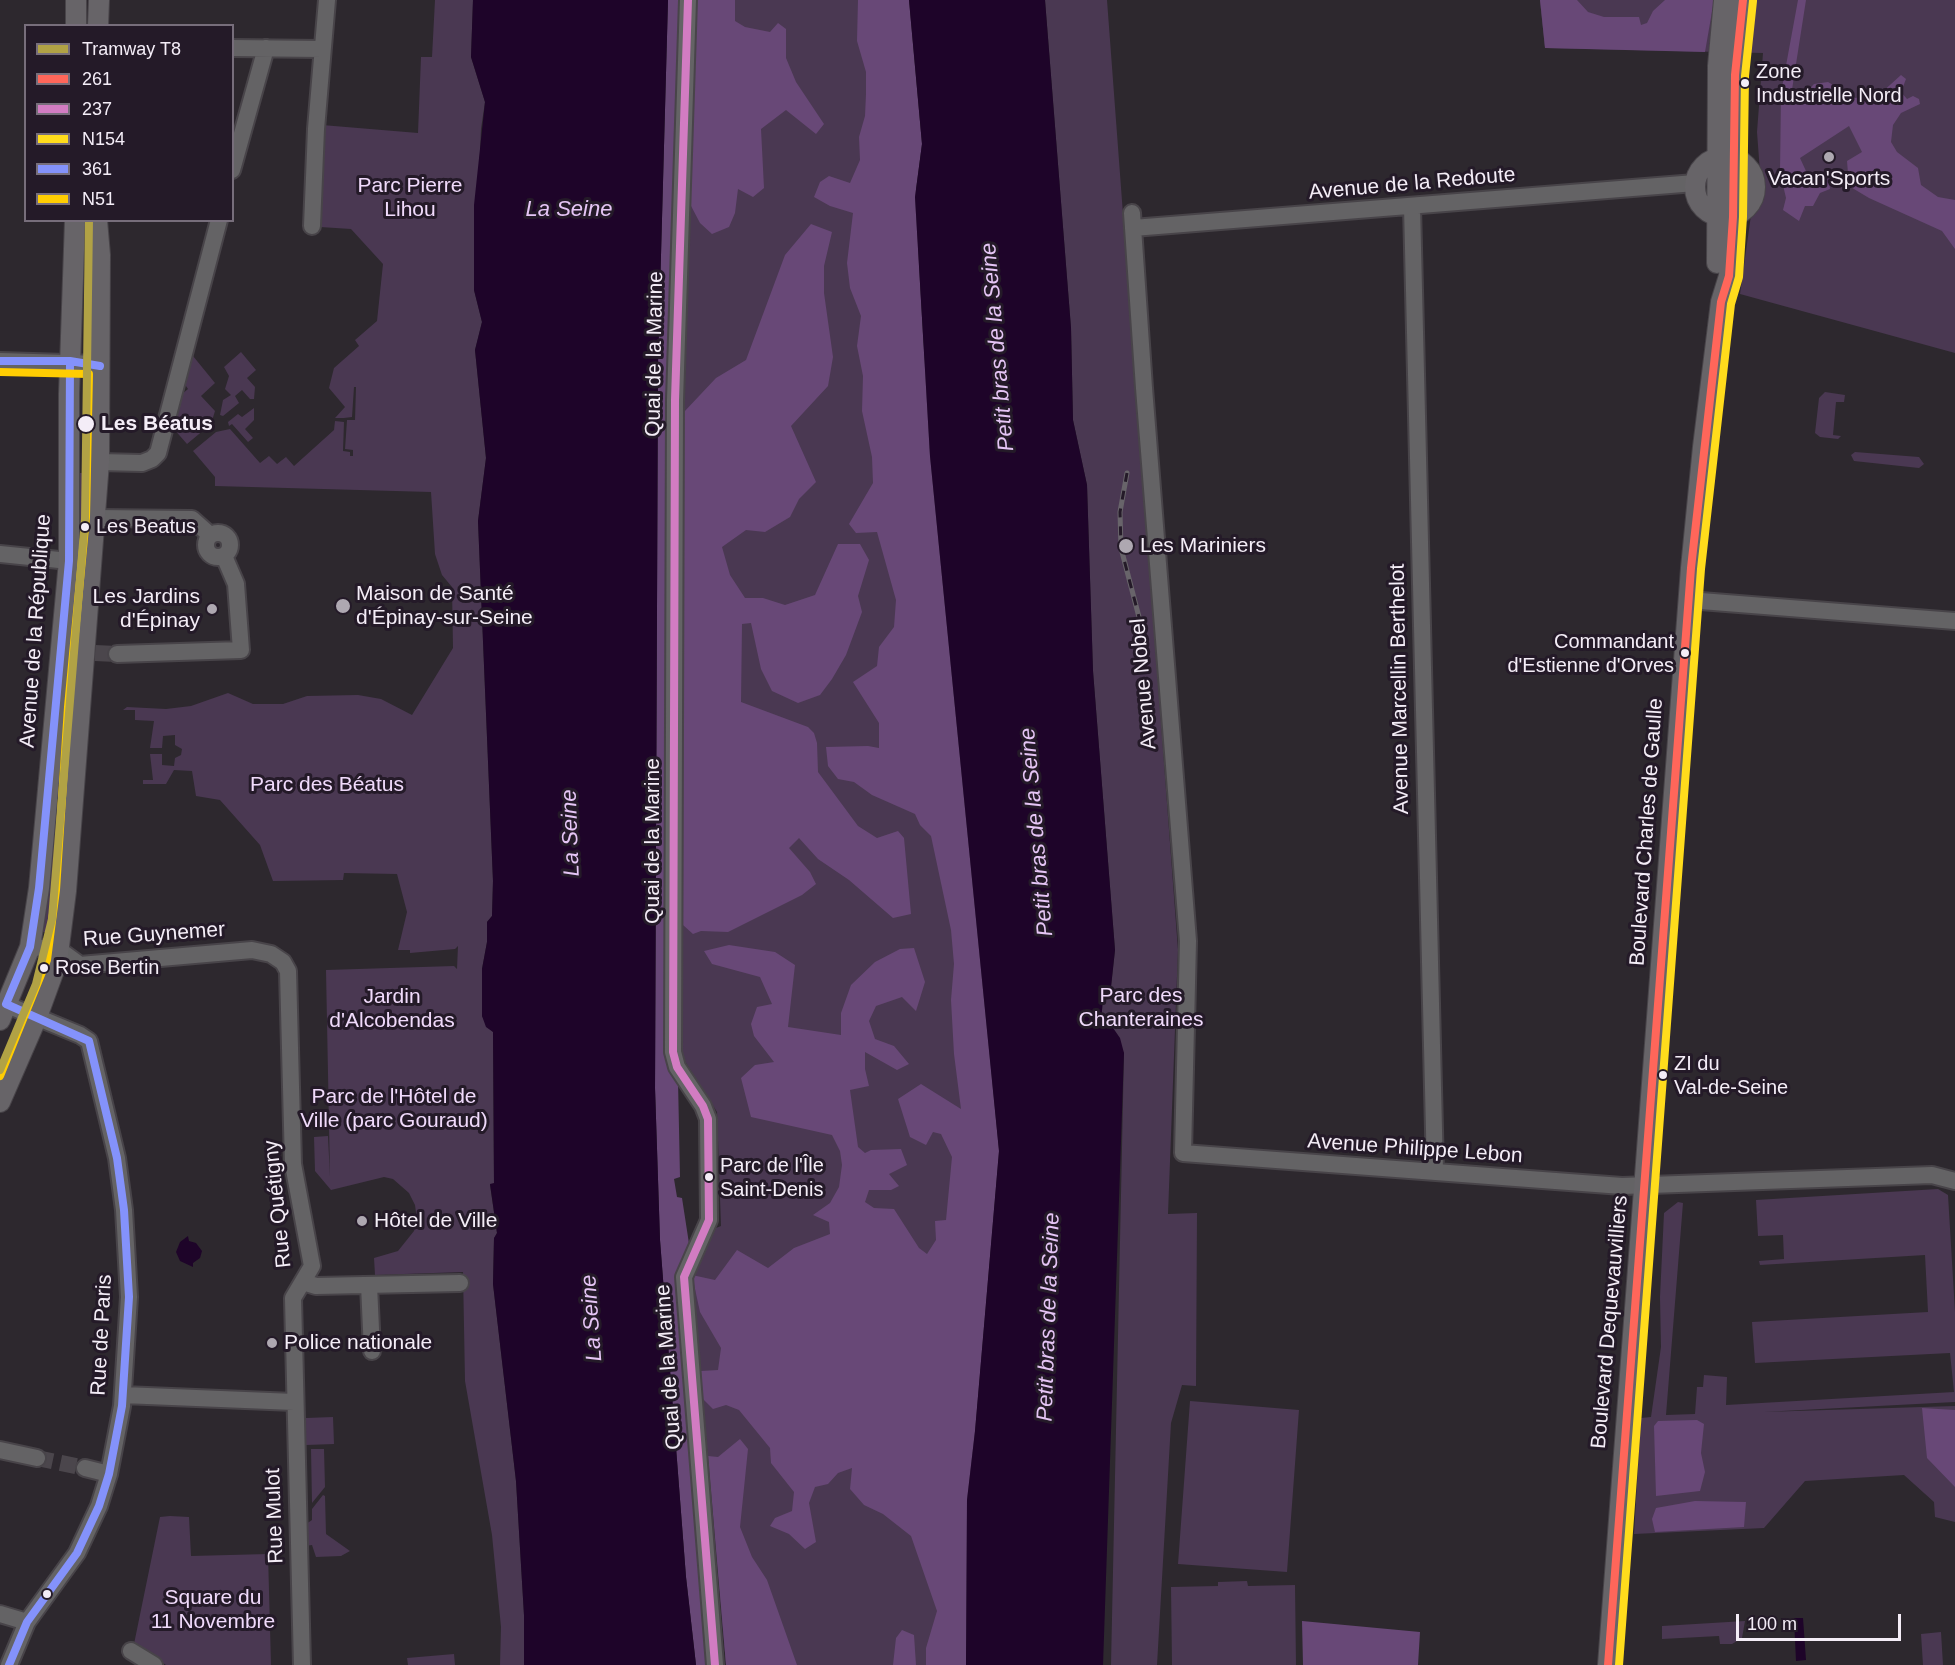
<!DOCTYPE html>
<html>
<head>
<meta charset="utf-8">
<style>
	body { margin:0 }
	#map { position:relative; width:1955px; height:1665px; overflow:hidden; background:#2d282e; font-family:Arial,sans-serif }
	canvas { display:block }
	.legend { position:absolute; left:24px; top:24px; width:210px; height:198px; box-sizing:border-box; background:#241a28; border:2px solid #776e7b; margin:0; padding:8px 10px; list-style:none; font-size:18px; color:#f4edf7 }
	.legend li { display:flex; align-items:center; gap:12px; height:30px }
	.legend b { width:30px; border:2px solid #776e7b }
	.scale { position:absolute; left:1736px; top:1614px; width:165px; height:27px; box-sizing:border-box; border:3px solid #f4edf7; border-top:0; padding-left:8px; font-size:18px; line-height:21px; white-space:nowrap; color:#f4edf7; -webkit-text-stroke:4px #241a28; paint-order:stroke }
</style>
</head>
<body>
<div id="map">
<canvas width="1955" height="1665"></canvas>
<ul class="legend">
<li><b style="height:8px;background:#b1a245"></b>Tramway T8</li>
<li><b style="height:8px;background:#ff665a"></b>261</li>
<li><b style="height:8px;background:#d27cc2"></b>237</li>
<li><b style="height:8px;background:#ffdc1c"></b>N154</li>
<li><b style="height:8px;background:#8492fb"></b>361</li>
<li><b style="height:8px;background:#ffcd02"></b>N51</li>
</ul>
<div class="scale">100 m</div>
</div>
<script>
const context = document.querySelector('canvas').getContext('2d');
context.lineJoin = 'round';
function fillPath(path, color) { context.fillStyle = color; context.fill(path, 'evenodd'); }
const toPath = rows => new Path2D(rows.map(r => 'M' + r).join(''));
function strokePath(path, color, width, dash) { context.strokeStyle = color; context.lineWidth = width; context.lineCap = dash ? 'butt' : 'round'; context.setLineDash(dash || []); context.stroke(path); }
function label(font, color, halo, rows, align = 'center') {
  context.font = font + ' Arial,sans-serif'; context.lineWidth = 6; context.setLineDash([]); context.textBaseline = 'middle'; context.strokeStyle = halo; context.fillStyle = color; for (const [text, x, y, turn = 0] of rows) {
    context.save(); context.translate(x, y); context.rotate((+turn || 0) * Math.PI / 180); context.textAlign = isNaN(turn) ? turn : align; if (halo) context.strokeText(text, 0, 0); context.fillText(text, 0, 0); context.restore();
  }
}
fillPath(toPath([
	[435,0,473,0,471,57,485,102,481,129,474,290,482,322,475,350,486,458,478,521,493,881,492,916,487,922,487,942,482,969,482,1016,493,1032,494,1184,490,1185,497,1233,494,1239,493,1284,516,1481,524,1615,524,1665,500,1665,501,1627,492,1535,465,1381,463,1272,375,1275,374,1258,398,1251,414,1231,417,1220,415,1205,409,1193,393,1179,384,1177,331,1190,315,1171,314,1137,328,1136,330,1177,326,970,454,966,457,969,458,946,455,949,410,953,410,950,398,950,407,912,397,874,344,873,343,880,273,881,260,845,220,800,196,796,192,771,174,770,166,784,143,784,143,780,153,780,150,754,162,754,162,765,174,766,175,758,181,755,182,749,175,745,175,735,163,736,162,748,150,748,154,721,135,720,135,710,123,710,127,707,166,709,191,706,228,693,253,704,283,704,307,696,358,695,381,699,412,715,453,648,452,587,442,575,435,554,431,492,215,486,215,477,193,451,216,432,230,429,260,463,269,456,277,464,286,457,294,466,334,430,335,421,344,422,343,451,350,452,350,456,353,456,353,450,345,449,347,420,355,420,356,387,354,387,352,417,344,418,335,418,345,407,329,388,334,368,359,346,355,340,377,321,383,264,351,229,320,227,324,140,321,139,322,125,418,133,421,57,432,57],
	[696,0,909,0,921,321,999,1151,975,1431,966,1665,726,1665,692,1275,716,1228,721,1226,717,1112,681,1055,684,412],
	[1045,0,1107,0,1178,950,1168,1214,1197,1213,1196,1386,1182,1385,1171,1423,1157,1665,1111,1665,1124,1053,1101,1023,1103,997,1110,996,1115,950,1093,671,1087,485,1073,420,1071,328],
	[1540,0,1955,0,1955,353,1740,294,1751,215,1762,199,1757,132,1763,53,1545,48],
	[241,352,256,370,247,378,255,387,254,399,250,399,242,390,235,396,239,403,223,416,220,415,223,400,231,395,225,389,229,376,224,367],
	[193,356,215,383,201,396,215,411,211,424,187,444,173,428,182,394,188,389,184,383,190,360],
	[1825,392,1845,395,1844,402,1836,402,1833,435,1841,436,1838,439,1820,437,1815,433,1819,398],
	[254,408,254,420,245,429,253,438,248,442,232,424,229,426,228,422,238,414,242,417],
	[1855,452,1919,457,1924,464,1919,468,1854,461,1851,455],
	[73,473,93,473,56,934,38,931],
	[1938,1189,1948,1195,1955,1312,1955,1402,1763,1412,1955,1406,1955,1522,1935,1517,1934,1502,1904,1475,1805,1481,1764,1528,1634,1534,1641,1418,1651,1417,1661,1347,1660,1297,1664,1213,1678,1202,1683,1203,1666,1415,1695,1414,1697,1387,1703,1387,1704,1375,1727,1377,1726,1405,1954,1392,1950,1353,1755,1363,1752,1322,1928,1312,1925,1255,1760,1265,1759,1261,1784,1259,1783,1235,1758,1236,1756,1200],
	[1649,1221,1653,1222,1629,1545,1626,1544],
	[1190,1401,1299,1410,1287,1572,1178,1564],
	[333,1417,334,1444,306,1445,306,1418],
	[311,1449,324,1449,325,1487,312,1503],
	[323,1495,325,1496,326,1534,350,1551,341,1556,316,1557,312,1545,305,1546,303,1526,312,1520,312,1509],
	[170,1516,189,1517,191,1556,268,1554,271,1665,166,1665,134,1644,160,1517],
	[1247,1581,1248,1586,1295,1585,1296,1665,1172,1665,1171,1587,1218,1586,1218,1582],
	[1745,1621,1742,1638,1732,1644,1720,1644,1719,1636,1662,1639,1662,1626],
	[1941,1632,1943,1665,1923,1665,1921,1634],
	[454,1654,455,1665,408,1665,407,1658]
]), '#4a3852');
fillPath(toPath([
	[668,0,683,0,678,1080,680,1177,674,1179,677,1197,682,1198,690,1250,709,1665,696,1665,686,1577,660,1240,655,1088,658,364],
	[696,0,735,0,735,21,745,27,770,32,778,23,786,29,786,58,796,82,824,124,816,134,786,110,761,129,764,188,753,197,738,189,735,213,729,227,712,234,700,223,690,204],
	[858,0,909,0,922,144,915,197,930,456,999,1151,975,1431,967,1500,966,1665,926,1665,926,1648,937,1611,911,1536,883,1514,864,1505,850,1489,852,1468,838,1473,828,1484,815,1487,809,1503,816,1542,805,1549,789,1534,770,1526,775,1518,792,1511,794,1492,771,1463,770,1448,739,1410,726,1405,713,1409,703,1399,701,1371,718,1370,721,1348,700,1312,692,1275,715,1280,737,1250,768,1268,794,1248,830,1234,829,1222,813,1215,830,1203,839,1187,842,1165,840,1151,832,1135,751,1117,741,1078,755,1065,774,1062,754,1036,751,1024,757,1007,772,1004,760,977,712,964,704,951,729,945,775,952,795,965,788,1027,841,1035,841,1013,851,985,875,962,900,949,914,948,925,982,916,1011,902,997,876,1006,869,1021,875,1039,894,1046,909,1064,897,1070,865,1052,865,1069,869,1086,850,1090,858,1147,865,1153,871,1150,901,1149,907,1165,889,1174,899,1186,891,1190,869,1190,865,1202,874,1208,894,1209,919,1248,927,1254,936,1240,935,1221,946,1220,952,1157,941,1134,933,1132,926,1145,910,1137,898,1099,921,1084,961,1109,954,1054,951,1000,954,964,951,930,931,836,920,825,915,814,872,795,854,782,838,779,828,766,826,747,868,746,879,748,879,723,853,682,877,666,879,647,894,627,896,600,877,532,856,533,849,524,873,483,872,457,862,411,863,376,857,346,861,316,850,288,847,263,853,213,830,206,814,197,820,182,829,176,850,183,860,160,859,137,865,116,866,94,866,72,857,41],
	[1540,0,1577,0,1588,12,1604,17,1639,17,1641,25,1647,23,1653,11,1665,0,1714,0,1705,52,1545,48],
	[1798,0,1806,0,1791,96,1802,97,1814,84,1828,82,1855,98,1880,94,1901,75,1906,79,1901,92,1907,99,1913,96,1919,99,1920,104,1901,113,1893,125,1891,142,1897,152,1918,168,1921,185,1938,197,1955,200,1955,249,1942,231,1869,198,1849,186,1847,161,1862,152,1849,126,1800,158,1811,182,1828,175,1830,189,1820,193,1813,206,1805,206,1799,221,1783,210,1786,198,1780,172,1781,93],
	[811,224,832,232,824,266,824,293,833,357,828,386,791,426,816,482,799,499,790,517,765,532,746,530,722,547,730,575,745,598,763,598,785,605,815,595,838,544,860,544,869,560,858,596,862,612,846,655,832,679,820,695,798,703,772,691,761,669,751,623,742,624,741,702,808,727,814,733,817,743,818,772,858,826,877,838,898,831,904,838,911,914,893,918,849,880,818,859,799,838,789,848,810,872,816,884,802,895,728,932,701,931,693,934,683,925,684,412,716,378,746,360,785,255],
	[1922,1408,1955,1410,1955,1487,1927,1458],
	[1697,1420,1704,1424,1701,1453,1705,1472,1700,1491,1656,1496,1654,1426,1658,1421],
	[740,1439,748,1449,740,1527,752,1557,767,1580,797,1665,726,1665,708,1456,718,1457],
	[1695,1501,1746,1502,1744,1527,1655,1532,1652,1519,1656,1508],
	[1302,1621,1420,1632,1418,1665,1303,1665],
	[902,1630,914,1635,916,1665,893,1665,896,1638]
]), '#684877');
fillPath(toPath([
	[473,0,668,0,658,364,655,1088,660,1240,686,1577,696,1665,524,1665,524,1615,516,1481,493,1284,494,1238,497,1233,490,1184,494,1183,493,1032,486,1027,482,1016,482,969,487,942,487,922,492,916,493,881,478,521,486,458,475,350,482,322,474,290,474,205,485,102,471,57],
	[909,0,1045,0,1071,328,1073,420,1087,485,1093,671,1115,950,1110,996,1103,997,1101,1023,1111,1025,1120,1038,1124,1053,1103,1665,966,1665,967,1500,975,1431,999,1151,930,456,915,197,922,144],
	[188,1236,189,1241,196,1243,202,1251,200,1258,193,1263,193,1267,180,1261,176,1252,180,1242],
	[1794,1618,1803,1618,1806,1660,1796,1661]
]), '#1e0429');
strokePath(toPath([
	[95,653,117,654],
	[37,1458,85,1468]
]), '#4b464c', 16, [16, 8]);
const minor = toPath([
	[688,0,675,400,673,1052,677,1067,703,1106,708,1119,709,1220,684,1277,715,1665],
	[232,48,322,49],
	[232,170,266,48],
	[1412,206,1435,1171],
	[1132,213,1144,388,1188,941,1183,1153,1622,1186,1932,1175,1955,1181],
	[312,226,316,129,327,0],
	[1133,228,1695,183],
	[0,361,100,364],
	[99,462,142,463,152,459,158,453,219,220],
	[96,518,192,519,210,535],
	'206 545a12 12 0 1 1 24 0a12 12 0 1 1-24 0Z',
	[0,554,69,561],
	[1688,600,1955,621],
	[117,654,241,650,236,584,224,556],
	[30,947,58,949,80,965,252,950,271,954,283,962,288,971,293,1164,312,1266,293,1298,302,1665],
	[0,1002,80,1035,89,1041,117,1158,124,1210,129,1297,122,1406,109,1474,99,1506,77,1553,27,1622,9,1665],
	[303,1282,316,1286,460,1283],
	[369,1285,372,1351],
	[123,1395,294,1402],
	[0,1450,37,1458],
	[85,1468,109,1474],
	[0,1614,27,1622],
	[131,1651,154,1665]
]);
const major = toPath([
	[76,0,76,26],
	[98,26,99,0],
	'1695 187a30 30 0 1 1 60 0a30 30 0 1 1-60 0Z',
	[1717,263,1718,66,1724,0],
	[0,1020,30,947,39,888,69,561,69,394,75,220],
	[0,1102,37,1017,57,962,66,891,99,462,100,255,97,220],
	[1608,1665,1691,568,1703,447,1721,302,1729,276,1733,217,1735,75,1743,0]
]);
strokePath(minor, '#484449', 20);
strokePath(major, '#484449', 22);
strokePath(minor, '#646365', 16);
strokePath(major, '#676468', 20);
const rail = toPath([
	[1127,473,1120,512,1121,548,1140,621]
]);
strokePath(rail, '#68646a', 5);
strokePath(rail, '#241a28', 3, [9]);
strokePath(toPath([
	[1608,1665,1691,568,1721,302,1729,276,1733,217,1735,75,1743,0]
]), '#ff665a', 8);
strokePath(toPath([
	[688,0,675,400,673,1052,677,1067,703,1106,708,1119,709,1220,684,1277,715,1665]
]), '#d27cc2', 8);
strokePath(toPath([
	[1619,1665,1701,569,1731,304,1739,277,1743,217,1745,76,1753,1]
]), '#ffdc1c', 8);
strokePath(toPath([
	[0,361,70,361,100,366],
	[9,1665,27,1622,77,1553,99,1506,109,1474,122,1406,129,1297,124,1210,117,1158,89,1041,6,1004,30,947,39,888,69,561,70,361]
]), '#8492fb', 8);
strokePath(toPath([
	[0,372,89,374,86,517,68,707,56,890,47,960,0,1076]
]), '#ffcd02', 8);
strokePath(toPath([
	[0,1070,36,984,52,919,85,519,89,220]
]), '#b1a245', 8);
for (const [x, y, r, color] of [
	[1745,83,5,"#f4edf7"],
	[1829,157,6,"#aea8b1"],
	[86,424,9,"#f4edf7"],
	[85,527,5,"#f4edf7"],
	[1126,546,8,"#aea8b1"],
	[343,606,8,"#aea8b1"],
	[212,609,6,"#aea8b1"],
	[1685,653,5,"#f4edf7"],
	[44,968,5,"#f4edf7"],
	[1663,1075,5,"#f4edf7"],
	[709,1177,5,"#f4edf7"],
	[362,1221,6,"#aea8b1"],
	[272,1343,6,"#aea8b1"],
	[47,1594,5,"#f4edf7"]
]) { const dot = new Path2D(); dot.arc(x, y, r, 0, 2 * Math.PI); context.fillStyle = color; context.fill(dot); strokePath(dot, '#241a28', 2); }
label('20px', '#f4edf7', '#241a28', [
	["Zone",1756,72],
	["Industrielle Nord",1756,96],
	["Les Beatus",96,527],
	["Commandant",1674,642,"right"],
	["d'Estienne d'Orves",1674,666,"right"],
	["Rose Bertin",55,968],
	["ZI du",1674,1064],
	["Val-de-Seine",1674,1088],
	["Parc de l'Île",720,1166],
	["Saint-Denis",720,1190]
], 'left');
label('21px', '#f4edf7', '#241a28', [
	["Vacan'Sports",1829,179,"center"],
	["Les Mariniers",1140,546],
	["Maison de Santé",356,594],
	["d'Épinay-sur-Seine",356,618],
	["Les Jardins",200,597,"right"],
	["d'Épinay",200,621,"right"],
	["Hôtel de Ville",374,1221],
	["Police nationale",284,1343]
], 'left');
label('21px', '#f4edf7', '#241a28', [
	["Avenue de la Redoute",1412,184,-5],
	["Quai de la Marine",655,354,-89],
	["Avenue de la République",36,631,-86],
	["Avenue Nobel",1144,684,-95],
	["Avenue Marcellin Berthelot",1400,689,-91],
	["Boulevard Charles de Gaulle",1647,832,-86],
	["Quai de la Marine",653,841,-90],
	["Rue Guynemer",154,935,-4],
	["Avenue Philippe Lebon",1415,1149,4],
	["Rue Quétigny",278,1204,-96],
	["Boulevard Dequevauvilliers",1610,1322,-85],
	["Rue de Paris",102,1335,-87],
	["Quai de la Marine",669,1367,-94],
	["Rue Mulot",275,1516,-92]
]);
label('21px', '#f0dafb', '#241a28', [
	["Parc Pierre",410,186],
	["Lihou",410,210],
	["Parc des Béatus",327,785],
	["Parc des",1141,996],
	["Chanteraines",1141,1020],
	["Jardin",392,997],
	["d'Alcobendas",392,1021],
	["Parc de l'Hôtel de",394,1097],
	["Ville (parc Gouraud)",394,1121],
	["Square du",213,1598],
	["11 Novembre",213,1622]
]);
label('bold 21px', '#f4edf7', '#241a28', [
	["Les Béatus",101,424]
], 'left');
label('italic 22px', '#e5c5f5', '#241a28', [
	["La Seine",569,210],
	["Petit bras de la Seine",998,347,-95],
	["Petit bras de la Seine",1037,832,-95],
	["La Seine",571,833,-92],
	["Petit bras de la Seine",1049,1317,-88],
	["La Seine",592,1318,-94]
]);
</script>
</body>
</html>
